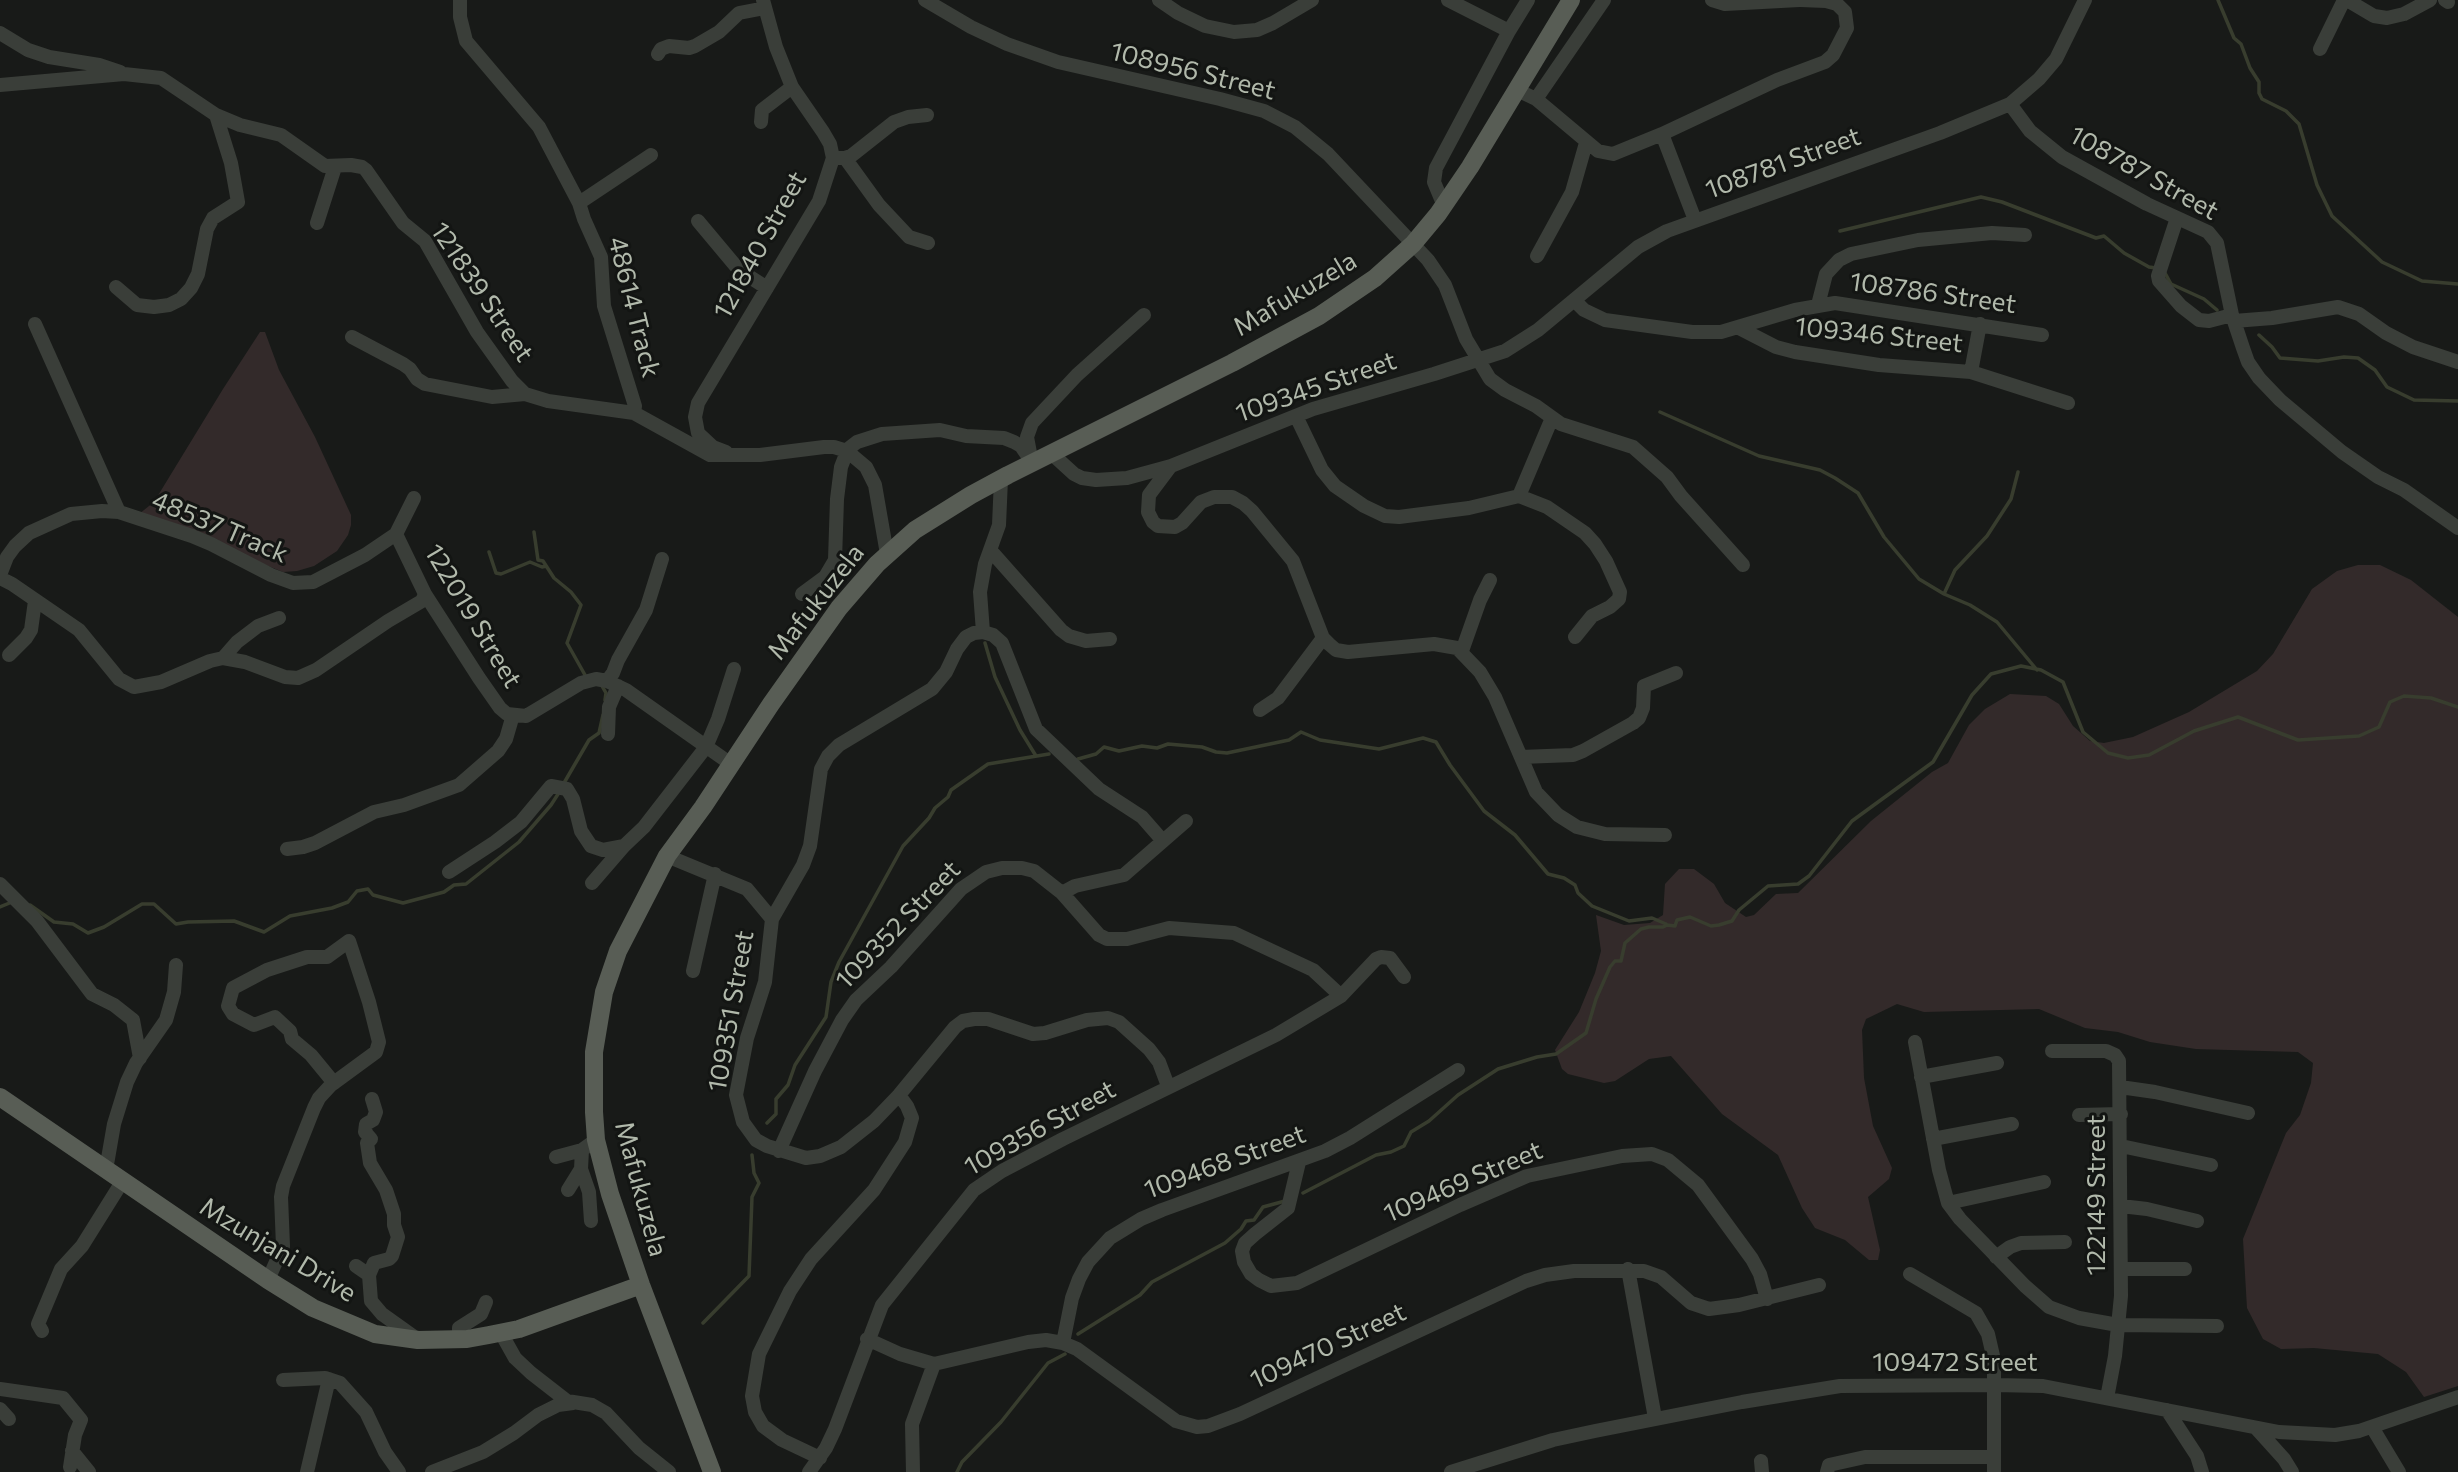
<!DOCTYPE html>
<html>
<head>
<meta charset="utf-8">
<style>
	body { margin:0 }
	canvas { display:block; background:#181a18 }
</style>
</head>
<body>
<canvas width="2458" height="1472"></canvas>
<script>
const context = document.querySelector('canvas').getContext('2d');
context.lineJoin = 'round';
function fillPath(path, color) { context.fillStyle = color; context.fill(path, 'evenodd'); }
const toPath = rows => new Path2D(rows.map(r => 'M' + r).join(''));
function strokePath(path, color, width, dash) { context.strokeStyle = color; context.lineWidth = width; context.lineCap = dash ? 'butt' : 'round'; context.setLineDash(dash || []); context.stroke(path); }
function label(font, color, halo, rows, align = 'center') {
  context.font = font + ' Commissioner,sans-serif'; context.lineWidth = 6; context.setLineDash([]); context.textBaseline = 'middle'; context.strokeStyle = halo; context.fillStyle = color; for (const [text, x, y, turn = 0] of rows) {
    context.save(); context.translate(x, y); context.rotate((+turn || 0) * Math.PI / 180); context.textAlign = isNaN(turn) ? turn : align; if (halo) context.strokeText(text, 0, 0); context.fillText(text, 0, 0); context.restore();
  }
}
fillPath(toPath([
	[260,332,265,332,279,370,315,437,351,515,351,525,348,535,337,551,314,566,297,571,283,572,139,514,154,502,223,389],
	[2358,565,2380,565,2411,580,2458,617,2458,1386,2424,1397,2406,1372,2378,1354,2314,1348,2281,1349,2263,1339,2247,1308,2243,1239,2286,1133,2300,1115,2311,1083,2313,1063,2298,1052,2196,1049,2150,1042,2118,1032,2085,1028,2039,1009,1924,1012,1897,1004,1866,1019,1862,1030,1864,1078,1873,1126,1892,1168,1889,1179,1868,1197,1880,1250,1878,1260,1869,1260,1845,1240,1815,1228,1802,1208,1778,1155,1722,1114,1671,1056,1649,1059,1615,1081,1604,1083,1568,1074,1562,1069,1555,1050,1579,1012,1595,973,1601,951,1596,915,1624,925,1650,923,1663,915,1665,884,1679,869,1694,869,1714,884,1725,903,1746,917,1754,915,1776,894,1798,893,1871,821,1932,772,1948,763,1969,725,1985,709,2010,694,2046,696,2059,704,2073,726,2090,741,2104,743,2133,737,2189,712,2257,671,2273,654,2312,589,2337,571]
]), '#332a2a');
strokePath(toPath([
	[2218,0,2234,38,2241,44,2250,68,2259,82,2259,93,2262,99,2286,111,2299,124,2317,185,2332,216,2382,262,2422,281,2458,284],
	[1840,231,1981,197,2002,202,2096,238,2104,236,2124,253,2149,267,2156,268],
	[2165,273,2171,284,2204,299,2217,310],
	[2259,335,2272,347,2280,358,2318,361,2344,357,2358,358,2375,370,2387,387,2414,400,2458,401],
	[1660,412,1759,456,1820,470,1835,478,1858,493,1884,537,1919,579,1944,594,1970,605,1997,622,2037,670],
	[534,532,538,560,543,561,554,578,571,592,581,605,567,643,585,675],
	[489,552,496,573,501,574,530,562,542,567,546,566],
	[1944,594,1955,570,1987,536,2011,499,2018,472],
	[985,643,995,677,1020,730,1036,756],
	[602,686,606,693,605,700],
	[1078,759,1096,754,1104,747,1119,751,1142,746,1157,748,1168,744,1202,747,1216,752,1227,753,1289,740,1301,732,1320,740,1379,749,1423,738,1436,742,1450,765,1484,811,1515,835,1548,874,1564,878,1575,885,1578,893,1592,906,1629,921,1652,918,1666,924],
	[564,783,589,740,599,733,603,715],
	[30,905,54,922,73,924,88,933,104,927,142,904,154,904,176,924,188,922,234,921,264,932,290,916,332,908,348,902,357,891,368,889,373,895,403,903,444,892,454,885,466,884,519,842,551,805,560,791],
	[0,907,12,902],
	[767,1123,776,1114,776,1099,788,1085,795,1065,826,1017,831,982,839,962,903,846,929,818,935,808,948,797,951,790,988,764,1049,754],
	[1303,1193,1376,1155,1391,1152,1404,1146,1411,1132,1429,1121,1458,1095,1498,1069,1537,1057,1556,1054,1586,1033,1596,999,1610,967,1615,961,1621,961,1625,943,1641,929,1649,927,1663,927,1667,925,1675,926,1677,920,1690,917,1711,926,1719,925,1732,921,1739,910,1768,886,1798,884,1809,876,1852,821,1933,762,1972,695,1991,674,2021,666,2041,670,2063,682,2083,732,2108,753,2128,758,2149,755,2194,731,2238,717,2298,740,2359,736,2379,727,2390,702,2404,696,2431,698,2458,707],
	[703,1323,749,1276,752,1197,759,1183,754,1173,752,1155],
	[1078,1334,1140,1295,1152,1282,1225,1243,1241,1229,1246,1221,1254,1220,1263,1207,1285,1201],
	[957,1472,962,1462,1001,1422,1048,1363,1065,1354]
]), '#383d2e', 3.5);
strokePath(toPath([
	[460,0,460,17,466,41,539,127,579,203,584,219,601,257,604,306,635,406,634,413],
	[925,0,971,27,1007,44,1058,62,1220,99,1264,111,1295,127,1328,154,1428,260,1445,285,1466,339,1490,379,1505,390,1536,406,1561,424,1633,447,1667,477,1681,496,1743,565],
	[1159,0,1178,13,1205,26,1234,32,1257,30,1273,23,1312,0],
	[1448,0,1509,31],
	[1712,0,1725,4,1799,0],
	[2347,0,2374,16,2387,18,2404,14,2430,0],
	[2445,0,2448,2],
	[0,33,28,50,49,57,99,65,120,72],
	[2320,49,2344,0],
	[658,54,661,49,669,46,689,48,695,46,719,32,739,13,765,8],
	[0,85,124,74,161,78,216,115,240,125,281,135,325,166,351,165,362,167,366,170,403,223,425,241,477,332,512,381,525,394,548,401,634,413,710,455,760,455,824,447,834,447,847,451,866,467,875,485,887,554],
	[1517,90,1536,99,1598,151,1613,154,1662,134],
	[1536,99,1604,0],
	[2010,104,2030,131,2062,157,2147,204,2208,232,2217,243,2232,315,2243,348,2248,362,2259,378,2280,400,2342,452,2378,477,2404,490,2458,528],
	[761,122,762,110,792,87],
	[833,158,845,158,879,205,909,237,928,243],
	[845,158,851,156,894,122,908,117,927,115],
	[579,203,651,155],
	[1444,206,1434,182,1436,168,1509,31,1528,0],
	[2177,218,2158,276,2159,281,2181,306,2199,320,2209,321,2232,315],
	[1695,220,1662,134,1777,80,1825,62,1833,55,1847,28,1845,12,1837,4,1826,1,1801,0],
	[698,221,739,270,767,288],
	[317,223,335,167],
	[1537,256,1572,192,1586,143],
	[116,287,137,305,154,307,169,305,181,299,191,288,198,274,207,229,213,218,238,202,231,163,216,115],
	[1575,301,1584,310,1605,320,1692,332,1721,332,1795,310,1835,303,2042,335],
	[1818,305,1826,274,1839,260,1851,254,1918,240,1992,233,2025,235],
	[2234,321,2272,318,2338,307,2359,314,2386,333,2413,347,2458,362],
	[35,324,119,512],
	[1739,328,1776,347,1795,352,1879,365,1971,372,1980,324],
	[352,337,403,364,410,369,417,379,425,384,492,397,525,394],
	[1971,372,2068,403],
	[1296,416,1322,470,1335,486,1364,506,1385,516,1399,517,1469,508,1519,496],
	[1552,418,1519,496,1547,507,1585,533,1595,544,1606,561,1620,592,1619,599,1610,607,1592,616,1575,637],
	[726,452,713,447,698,433,695,417,698,403,819,201,833,158,830,144,823,132,792,87,776,47,763,0],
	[1051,453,1074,474,1082,478,1096,480,1127,478,1171,466,1313,409,1434,374,1505,351,1538,330,1638,247,1667,231,1940,133,2010,104,2039,79,2056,59,2085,0],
	[1031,458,1027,437,1032,423,1077,375,1144,315],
	[1170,467,1149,495,1148,512,1153,522,1158,526,1175,527,1182,523,1201,502,1214,497,1232,497,1243,503,1252,511,1293,561,1323,638,1329,644,1336,650,1348,652,1434,644,1457,648,1480,672,1495,697,1536,792,1558,815,1577,827,1605,834,1665,835],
	[396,534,425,594,479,678,500,708,507,714,526,716,581,683,596,679,607,681,626,690,731,764],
	[991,551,1061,630,1069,636,1086,641,1110,639],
	[0,575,7,557,15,546,29,533,71,514,102,511,119,512,192,536,211,544,271,575,293,583,313,582,365,555,396,534,414,498],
	[0,578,12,584,79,630,119,679,134,687,161,682,210,661,223,658,245,662,285,677,298,678,316,670,388,621,422,601,425,594],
	[802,594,825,577,835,560,837,499,841,467,848,449,857,442,882,434,940,430,966,436,1004,438,1014,442,1021,446,1032,462],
	[983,632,980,592,985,564,999,525,1001,479],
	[1462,651,1480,600,1490,580],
	[9,655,26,638,31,630,35,601],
	[223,658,237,642,258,626,279,618],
	[607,681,613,673,618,660,646,610,662,559],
	[1260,710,1278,698,1323,638],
	[608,734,609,707,618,686],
	[1521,757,1573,755,1583,751,1633,723,1639,718,1643,708,1644,686,1676,673],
	[287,849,303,847,315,843,374,812,404,805,459,785,498,751,506,739,513,715],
	[667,856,747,889,772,919,765,982,747,1038,736,1095,743,1122,756,1140,767,1146,806,1158,820,1156,841,1147,874,1121,899,1095,955,1027,963,1021,974,1019,988,1019,1033,1034,1045,1033,1087,1020,1108,1018,1119,1022,1149,1049,1159,1062,1168,1086],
	[449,872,495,842,521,822,551,786,567,789,573,799,581,831,591,846,603,850,624,846,644,827,706,747,718,719,734,669],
	[592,883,624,846],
	[0,884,37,921,92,994,114,1005,133,1020,140,1058],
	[1062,893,1075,886,1124,875,1186,821],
	[772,919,803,865,810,846,821,769,828,756,839,745,932,689,946,672,957,649,966,637,974,633,983,632,993,635,1002,643,1036,729,1099,789,1142,817,1163,841],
	[693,971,715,874],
	[1915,1042,1939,1170,1948,1203,1960,1219,2025,1286,2049,1307,2079,1318,2118,1325,2217,1326],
	[2052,1051,2106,1051,2115,1055,2119,1061,2121,1296,2115,1356,2107,1398],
	[1921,1077,1997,1063],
	[2120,1087,2155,1092,2248,1113],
	[2079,1115,2121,1114],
	[1933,1139,2012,1124],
	[2121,1146,2211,1165],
	[779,1151,815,1071,842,1020,856,1000,891,967,961,889,986,872,1002,868,1022,868,1034,871,1062,893,1099,935,1107,939,1127,939,1169,928,1234,933,1313,970,1341,996],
	[556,1157,582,1150],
	[1299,1162,1288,1208,1255,1234,1245,1243,1242,1251,1244,1262,1251,1274,1259,1280,1271,1286,1297,1283,1460,1205,1527,1176,1622,1156,1652,1154,1668,1160,1698,1185,1752,1259,1760,1274,1767,1299],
	[581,1169,589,1192,591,1221],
	[106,1170,114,1124,127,1082,136,1063,166,1020,174,992,176,965],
	[568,1190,581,1169,582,1150,596,1140],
	[1948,1203,2044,1182],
	[2121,1206,2147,1209,2197,1221],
	[1996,1257,2010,1247,2021,1243,2065,1242],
	[356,1266,369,1275,371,1301,382,1314,417,1339],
	[1628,1269,1655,1418],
	[2121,1269,2185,1269],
	[1910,1274,1976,1313,1988,1334,1994,1360,1994,1472],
	[369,1275,374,1263,389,1259,392,1256,398,1237,394,1225,394,1214,386,1190,370,1163,367,1143,371,1139,365,1132,366,1124,373,1120,376,1112,372,1099],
	[268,1280,283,1246,281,1197,283,1186,314,1108,319,1098,331,1085,376,1052,379,1042,369,1002,349,941,327,957,307,957,267,970,233,988,228,1006,233,1014,254,1025,275,1017,290,1031,292,1039,311,1055,334,1083],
	[42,1331,38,1324,61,1269,82,1246,122,1182],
	[501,1333,515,1358,531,1373,567,1401,592,1405,606,1413,639,1448,669,1472],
	[459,1339,459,1328,481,1314,486,1302],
	[867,1339,900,1354,934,1364,1028,1342,1046,1340,1063,1343,1077,1349,1176,1421,1197,1427,1208,1426,1240,1414,1526,1281,1545,1275,1574,1271,1644,1271,1661,1277,1691,1303,1709,1309,1739,1305,1819,1285],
	[1063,1343,1072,1298,1079,1279,1088,1262,1110,1238,1141,1219,1162,1210,1325,1151,1350,1138,1458,1070],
	[283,1380,325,1378,340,1383,366,1412,385,1452,399,1472],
	[0,1389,63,1398,81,1420,75,1435,70,1467],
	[0,1409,9,1419],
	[2167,1410,2197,1456,2202,1472],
	[2372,1427,2399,1472],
	[2256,1428,2284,1459,2292,1472],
	[72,1451,89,1472],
	[820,1458,782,1440,763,1426,755,1412,752,1396,759,1354,790,1291,811,1259,874,1190,905,1142,912,1118,907,1106,899,1095],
	[1761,1461,1762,1472],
	[307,1472,329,1379],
	[432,1472,483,1452,514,1433,538,1415,558,1405,573,1403],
	[809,1472,826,1448,835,1429,882,1305,974,1190,1002,1171,1063,1139,1276,1035,1341,996,1376,959,1381,957,1390,958,1404,977],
	[913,1472,912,1424,934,1364],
	[1451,1472,1553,1440,1595,1431,1742,1402,1840,1386,1995,1385,2043,1386,2279,1432,2335,1435,2359,1431,2458,1397],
	[1827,1472,1829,1465,1865,1457,1994,1457]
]), '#3a3e39', 14);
strokePath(toPath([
	[0,1097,268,1280,313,1308,375,1334,418,1340,467,1339,489,1335,519,1329,641,1285],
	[712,1472,641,1285,610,1194,596,1140,594,1112,594,1052,604,992,618,951,667,856,703,807,771,704,839,608,877,564,915,530,971,495,1008,475,1232,363,1319,316,1375,278,1413,244,1438,214,1470,167,1571,0]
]), '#585d55', 18);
label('26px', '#b1b9ab', '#131513', [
	["108956 Street",1193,71,14],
	["108781 Street",1783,163,-20],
	["108787 Street",2144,173,29],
	["121840 Street",760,245,-61],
	["121839 Street",482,292,56],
	["108786 Street",1933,293,8],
	["Mafukuzela",1295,294,-31],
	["48614 Track",634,307,76],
	["109346 Street",1879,335,6],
	["109345 Street",1316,387,-19],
	["48537 Track",220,527,23],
	["Mafukuzela",816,602,-52],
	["122019 Street",473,616,59],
	["109352 Street",898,925,-46],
	["109351 Street",731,1011,-80],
	["109356 Street",1040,1128,-29],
	["109468 Street",1225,1162,-20],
	["109469 Street",1463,1182,-23],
	["Mafukuzela",641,1189,75],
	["122149 Street",2096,1195,-90],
	["Mzunjani Drive",278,1250,31],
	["109470 Street",1328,1346,-25],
	["109472 Street",1955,1362]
]);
</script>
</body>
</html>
